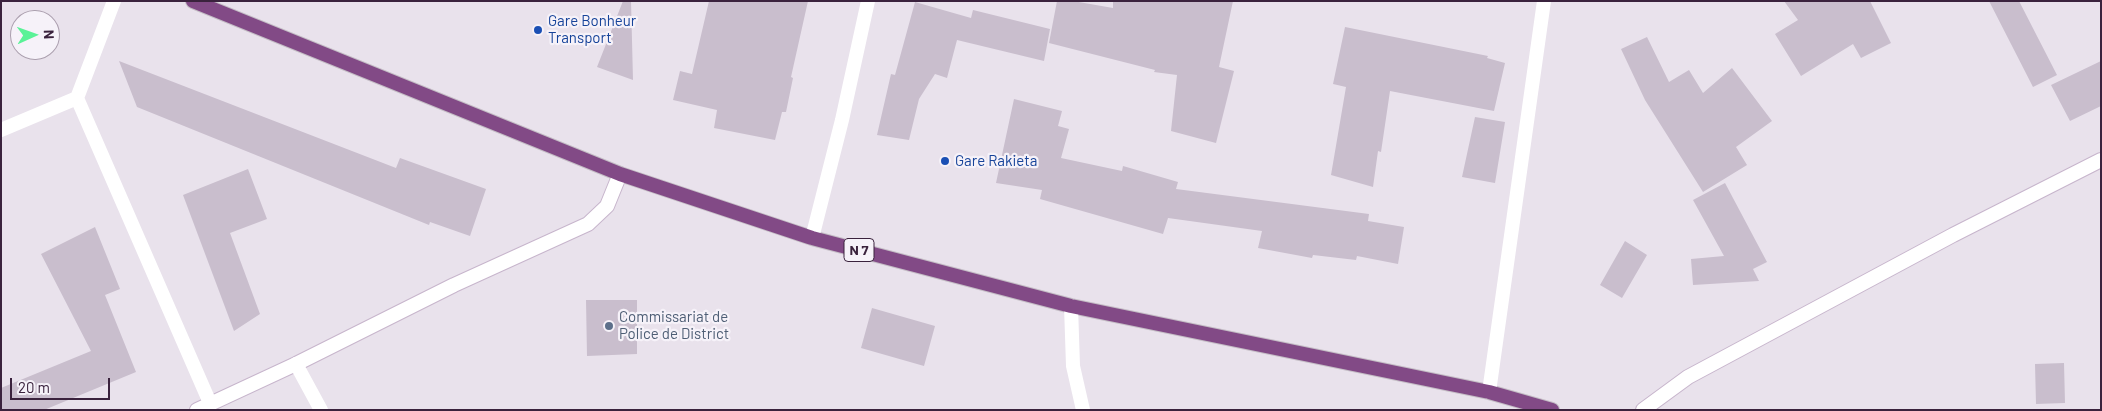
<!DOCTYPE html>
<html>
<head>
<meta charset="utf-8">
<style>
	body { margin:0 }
	#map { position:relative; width:2102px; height:411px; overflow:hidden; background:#e9e2ec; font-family:Barlow,sans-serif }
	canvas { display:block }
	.frame { position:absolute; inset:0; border:2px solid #3a223d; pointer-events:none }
	.north { position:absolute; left:10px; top:10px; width:50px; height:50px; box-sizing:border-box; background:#f6f2f9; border:1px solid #ab9fae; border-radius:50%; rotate:88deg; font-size:14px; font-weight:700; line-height:20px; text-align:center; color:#3a223d }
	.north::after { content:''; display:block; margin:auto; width:18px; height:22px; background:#5af297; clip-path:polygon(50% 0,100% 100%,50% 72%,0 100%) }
	.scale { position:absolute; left:10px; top:378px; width:100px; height:22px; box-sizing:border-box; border:2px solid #3a223d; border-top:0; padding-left:6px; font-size:15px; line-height:18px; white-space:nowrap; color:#3a223d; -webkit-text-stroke:4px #f6f2f9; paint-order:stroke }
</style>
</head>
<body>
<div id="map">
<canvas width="2102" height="411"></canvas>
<div class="frame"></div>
<div class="north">N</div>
<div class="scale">20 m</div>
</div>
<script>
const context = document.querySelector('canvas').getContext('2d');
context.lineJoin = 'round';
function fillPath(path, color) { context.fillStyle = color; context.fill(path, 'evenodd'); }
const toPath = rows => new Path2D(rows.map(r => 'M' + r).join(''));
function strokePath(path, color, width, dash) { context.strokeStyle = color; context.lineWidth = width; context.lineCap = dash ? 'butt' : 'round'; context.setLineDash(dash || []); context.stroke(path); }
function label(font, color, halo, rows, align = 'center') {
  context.font = font + ' Barlow,sans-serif'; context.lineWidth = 4.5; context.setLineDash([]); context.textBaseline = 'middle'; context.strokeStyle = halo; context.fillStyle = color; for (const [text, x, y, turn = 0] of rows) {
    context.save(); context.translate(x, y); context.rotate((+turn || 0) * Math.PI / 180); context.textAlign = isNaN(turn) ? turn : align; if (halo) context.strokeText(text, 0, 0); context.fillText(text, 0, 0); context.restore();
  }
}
fillPath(toPath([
	[623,1,631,1,633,80,597,67],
	[709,1,808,1,791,77,793,78,786,112,782,112,775,140,714,128,717,110,673,100,680,71,692,74],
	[1057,1,1073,1,1113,8,1113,1,1233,1,1219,67,1234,71,1216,143,1171,131,1177,75,1154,72,1155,70,1049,43],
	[1784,1,1870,1,1891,43,1861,58,1853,44,1801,76,1775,34,1798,20],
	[1989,1,2019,1,2057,75,2033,87],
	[915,2,971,18,973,10,1050,29,1044,61,957,40,947,78,935,74,919,99,909,140,877,135,891,74,895,75],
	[1345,27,1488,56,1487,58,1505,63,1494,111,1390,91,1381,152,1378,151,1373,187,1331,175,1346,87,1333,84],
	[1647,37,1669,82,1689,70,1703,93,1732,68,1772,121,1736,147,1747,165,1703,192,1645,100,1621,49],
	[119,61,396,168,400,158,486,189,470,236,430,222,429,225,137,107],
	[2101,61,2101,106,2070,121,2051,85],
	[1014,99,1062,111,1058,126,1069,129,1061,158,1122,171,1123,166,1178,182,1176,189,1369,214,1368,221,1404,227,1398,264,1357,256,1356,260,1313,255,1312,258,1258,248,1262,231,1168,218,1163,234,1040,199,1042,190,996,183],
	[1475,117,1505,122,1495,183,1462,177],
	[248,169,267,219,230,233,260,314,234,331,183,195],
	[1725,183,1767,262,1753,269,1759,281,1693,285,1691,259,1724,256,1693,200],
	[95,227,120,289,105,295,136,372,44,410,1,410,1,388,91,351,41,254],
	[1625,241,1647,255,1622,298,1600,285],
	[586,300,637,300,637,354,587,356],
	[872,308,935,326,924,366,861,348],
	[2064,363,2065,403,2036,404,2035,364]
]), '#c9becd');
const secondary = toPath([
	[197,410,296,364,454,285,588,224,607,206,620,174],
	[1643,410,1688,377,1953,235,2101,160]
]);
const trunk = toPath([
	[193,1,620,174,812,238,1071,306,1489,392,1552,410]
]);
strokePath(secondary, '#c7b5cc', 16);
strokePath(trunk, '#c4bdc5', 16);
strokePath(toPath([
	[77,98,210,403],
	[1,130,77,98,114,1],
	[812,238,842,120,868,1],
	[1071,306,1073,366,1083,410],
	[296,364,321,410],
	[1489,392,1544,1]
]), '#fff', 14);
strokePath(secondary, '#fff', 14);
strokePath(trunk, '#824a86', 14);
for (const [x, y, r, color] of [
	[538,30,5,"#1a4fb4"],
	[945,161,5,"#1a4fb4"],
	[609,326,5,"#5c6f8a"]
]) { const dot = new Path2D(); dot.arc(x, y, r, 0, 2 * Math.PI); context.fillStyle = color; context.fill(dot); strokePath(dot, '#f6f2f9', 2); }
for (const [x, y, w] of [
	[859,250,30]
]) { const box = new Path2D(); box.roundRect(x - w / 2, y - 11.5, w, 23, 4); context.fillStyle = '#f6f2f9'; context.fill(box); strokePath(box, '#3a223d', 1); }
label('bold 14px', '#3a223d', null, [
	["N 7",859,250]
]);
label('15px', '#164399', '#f6f2f9', [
	["Gare Bonheur",548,21],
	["Transport",548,38],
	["Gare Rakieta",955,161]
], 'left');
label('15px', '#4e5e75', '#f6f2f9', [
	["Commissariat de",619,317],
	["Police de District",619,334]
], 'left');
</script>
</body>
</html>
